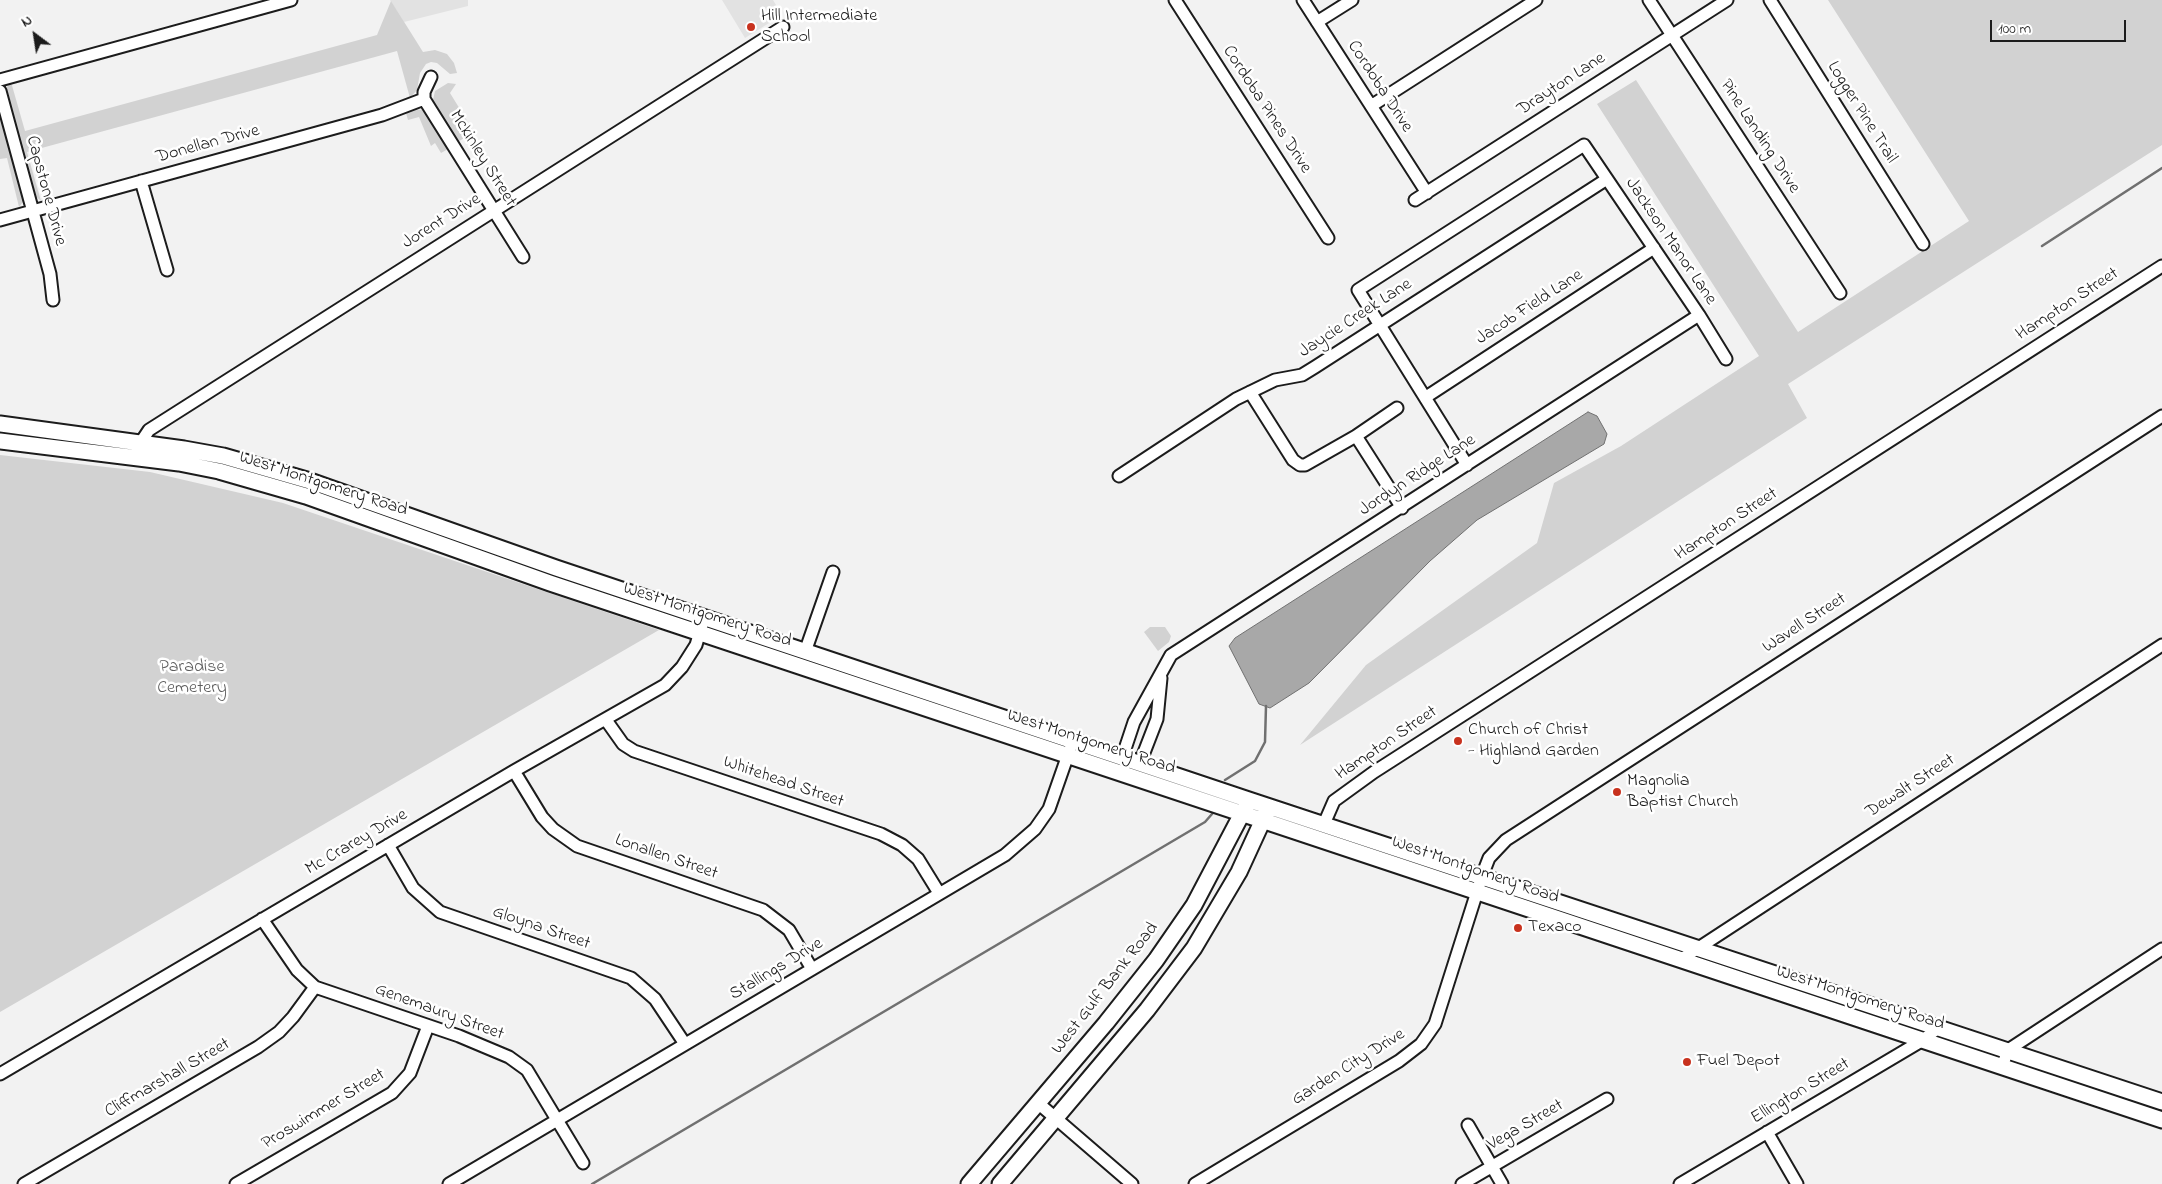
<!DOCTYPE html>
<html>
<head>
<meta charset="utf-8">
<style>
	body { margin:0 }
	#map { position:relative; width:2162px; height:1184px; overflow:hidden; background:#f2f2f2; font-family:"Indie Flower",sans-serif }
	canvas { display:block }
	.north { position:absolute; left:10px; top:10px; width:50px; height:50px; -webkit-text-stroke:4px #fff; paint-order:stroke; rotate:329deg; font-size:14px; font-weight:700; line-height:20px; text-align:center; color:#1c1c1c }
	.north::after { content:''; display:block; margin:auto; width:18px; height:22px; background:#1c1c1c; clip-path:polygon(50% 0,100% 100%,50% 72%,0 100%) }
	.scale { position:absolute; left:1990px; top:20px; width:136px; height:22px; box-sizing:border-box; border:2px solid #1c1c1c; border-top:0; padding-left:6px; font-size:15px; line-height:18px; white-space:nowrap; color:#1c1c1c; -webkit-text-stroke:4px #fff; paint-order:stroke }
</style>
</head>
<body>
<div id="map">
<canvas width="2162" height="1184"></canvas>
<div class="north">N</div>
<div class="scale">100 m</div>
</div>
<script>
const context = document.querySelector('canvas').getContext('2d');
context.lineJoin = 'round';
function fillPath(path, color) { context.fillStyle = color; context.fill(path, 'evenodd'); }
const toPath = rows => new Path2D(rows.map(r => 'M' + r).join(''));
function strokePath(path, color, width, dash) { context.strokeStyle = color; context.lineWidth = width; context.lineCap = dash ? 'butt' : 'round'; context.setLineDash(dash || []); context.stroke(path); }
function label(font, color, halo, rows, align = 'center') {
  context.font = font + ' "Indie Flower",sans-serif'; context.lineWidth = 5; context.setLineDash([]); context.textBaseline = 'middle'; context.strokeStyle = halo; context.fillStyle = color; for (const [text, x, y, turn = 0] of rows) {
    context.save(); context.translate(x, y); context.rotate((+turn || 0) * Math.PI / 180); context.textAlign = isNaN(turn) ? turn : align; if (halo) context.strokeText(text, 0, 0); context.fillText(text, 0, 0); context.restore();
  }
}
fillPath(toPath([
	[390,0,468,0,468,6,404,22],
	[722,0,773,0,782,15,745,38]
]), '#e2e2e2');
fillPath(toPath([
	[1828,0,2162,0,2162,145,1788,384,1807,418,1300,745,1366,665,1537,543,1554,483,1621,446,1759,356,1597,104,1636,80,1798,332,1969,221],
	[391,1,423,52,435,50,447,54,454,63,457,73,450,74,437,63,431,62,426,64,420,73,417,90,410,98,397,51,27,152,41,201,33,194,6,93,7,87,11,82,25,131,377,35],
	[448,83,456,84,450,93,474,132,456,143,434,108,433,100,435,91],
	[415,109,422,110,427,115,448,149,441,153,435,143,431,146,419,117,408,120,406,113],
	[0,114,23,197,23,202,19,207,7,158,0,159],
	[0,455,150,472,283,503,659,630,0,1012],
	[1150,627,1165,627,1171,636,1169,642,1158,651,1144,632]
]), '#d2d2d2');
const water = toPath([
	[1588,412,1597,416,1607,434,1604,444,1477,520,1430,561,1309,683,1270,708,1259,704,1229,646,1235,638,1588,412]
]);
fillPath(water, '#a8a8a8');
strokePath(water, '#707070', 1);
strokePath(toPath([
	[2042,246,2162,168],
	[1225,780,1255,761,1265,742,1266,706],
	[592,1184,1205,822,1212,814]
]), '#707070', 2.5);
const minor = toPath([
	[1175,0,1328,238],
	[1303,0,1427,193],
	[1649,0,1840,293],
	[1770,0,1923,244],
	[1317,22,1352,0],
	[431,77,424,92,424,99,523,257],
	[0,80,291,0],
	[0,91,50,274,53,300],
	[1371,106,1536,0],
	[141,181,167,270],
	[1415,200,1727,0],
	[0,220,382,115,424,99],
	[1250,392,1293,460,1300,465,1305,465,1356,436,1397,408],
	[1426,397,1654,248],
	[1356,436,1402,508],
	[137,448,149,430,783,27],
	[1467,465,1358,290,1584,145,1699,315,1726,359],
	[1119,476,1236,399,1275,380,1302,375,1315,367,1607,179],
	[805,652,833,572],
	[606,720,623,744,634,751,881,834,902,845,918,859,939,893],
	[1122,758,1134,722,1171,655,1699,315],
	[1140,763,1157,719,1161,678],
	[514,771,542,817,553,829,577,846,763,910,789,930,812,969],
	[1324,824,1334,801,1374,772,2162,266],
	[388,845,413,888,440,912,631,978,655,999,685,1044],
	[262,919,297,970,315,987,459,1036,509,1057,527,1070,583,1163],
	[1680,960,2162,645],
	[2002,1067,2008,1050,2162,949],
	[0,1074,514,771,665,685,682,667,696,645,704,618],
	[1038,1103,1132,1184],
	[1468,1125,1502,1184],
	[1767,1132,1797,1184],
	[24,1184,258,1047,279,1032,293,1017,315,987],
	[236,1184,392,1093,410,1073,428,1026],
	[449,1184,1005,855,1035,829,1049,809,1070,749],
	[1195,1184,1399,1061,1421,1044,1435,1024,1482,876,1489,858,1506,840,2162,416],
	[1462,1184,1607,1099],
	[1680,1184,1923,1040,1938,1028]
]);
const secondary = toPath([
	[0,424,184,449,223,456,310,481,556,568,1249,800,2162,1102],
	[0,441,179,463,219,471,306,496,550,583,2162,1120],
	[969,1184,1106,1023,1156,960,1194,905,1246,806],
	[1000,1184,1147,1010,1194,948,1239,872,1267,811]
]);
strokePath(minor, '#1c1c1c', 15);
strokePath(secondary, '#1c1c1c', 19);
strokePath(minor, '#fff', 11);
strokePath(secondary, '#fff', 15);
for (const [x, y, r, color] of [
	[751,27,5,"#c8321e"],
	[1458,741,5,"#c8321e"],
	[1617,792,5,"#c8321e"],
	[1518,928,5,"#c8321e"],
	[1687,1062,5,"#c8321e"]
]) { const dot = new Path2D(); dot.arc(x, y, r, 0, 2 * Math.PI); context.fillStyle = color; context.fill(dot); strokePath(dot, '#fff', 2); }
label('18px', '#1c1c1c', '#fff', [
	["Hill Intermediate",761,17],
	["School",761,38],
	["Church of Christ",1468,731],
	["- Highland Garden",1468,752],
	["Magnolia",1627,782],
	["Baptist Church",1627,803],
	["Texaco",1528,928],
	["Fuel Depot",1697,1062]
], 'left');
label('18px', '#1c1c1c', '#fff', [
	["Drayton Lane",1562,85,-33],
	["Cordoba Drive",1379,87,57],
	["Cordoba Pines Drive",1266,110,57],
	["Logger Pine Trail",1861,113,58],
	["Pine Landing Drive",1759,137,57],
	["Donellan Drive",208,145,-15],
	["Mckinley Street",482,159,58],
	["Capstone Drive",45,191,75],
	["Jorent Drive",442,222,-32],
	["Jackson Manor Lane",1670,242,56],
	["Hampton Street",2068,305,-33],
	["Jacob Field Lane",1530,308,-33],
	["Jaycie Creek Lane",1356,319,-33],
	["Jordyn Ridge Lane",1418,476,-33],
	["West Montgomery Road",323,485,18],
	["Hampton Street",1727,525,-33],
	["West Montgomery Road",707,616,18],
	["Wavell Street",1805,624,-33],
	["West Montgomery Road",1091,743,18],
	["Hampton Street",1387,744,-34],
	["Whitehead Street",783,783,19],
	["Dewalt Street",1911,787,-33],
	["Mc Crarey Drive",357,843,-30],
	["Lonallen Street",666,858,19],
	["West Montgomery Road",1475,871,19],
	["Gloyna Street",541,929,19],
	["Stallings Drive",777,970,-31],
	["West Gulf Bank Road",1106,989,-52],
	["West Montgomery Road",1860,999,18],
	["Genemaury Street",439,1013,20],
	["Garden City Drive",1349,1068,-32],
	["Cliffmarshall Street",168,1079,-30],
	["Ellington Street",1801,1092,-31],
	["Proswimmer Street",324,1110,-31],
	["Vega Street",1526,1126,-30]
]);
label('18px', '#5c5c5c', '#fff', [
	["Paradise",192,668],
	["Cemetery",192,689]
]);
</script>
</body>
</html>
